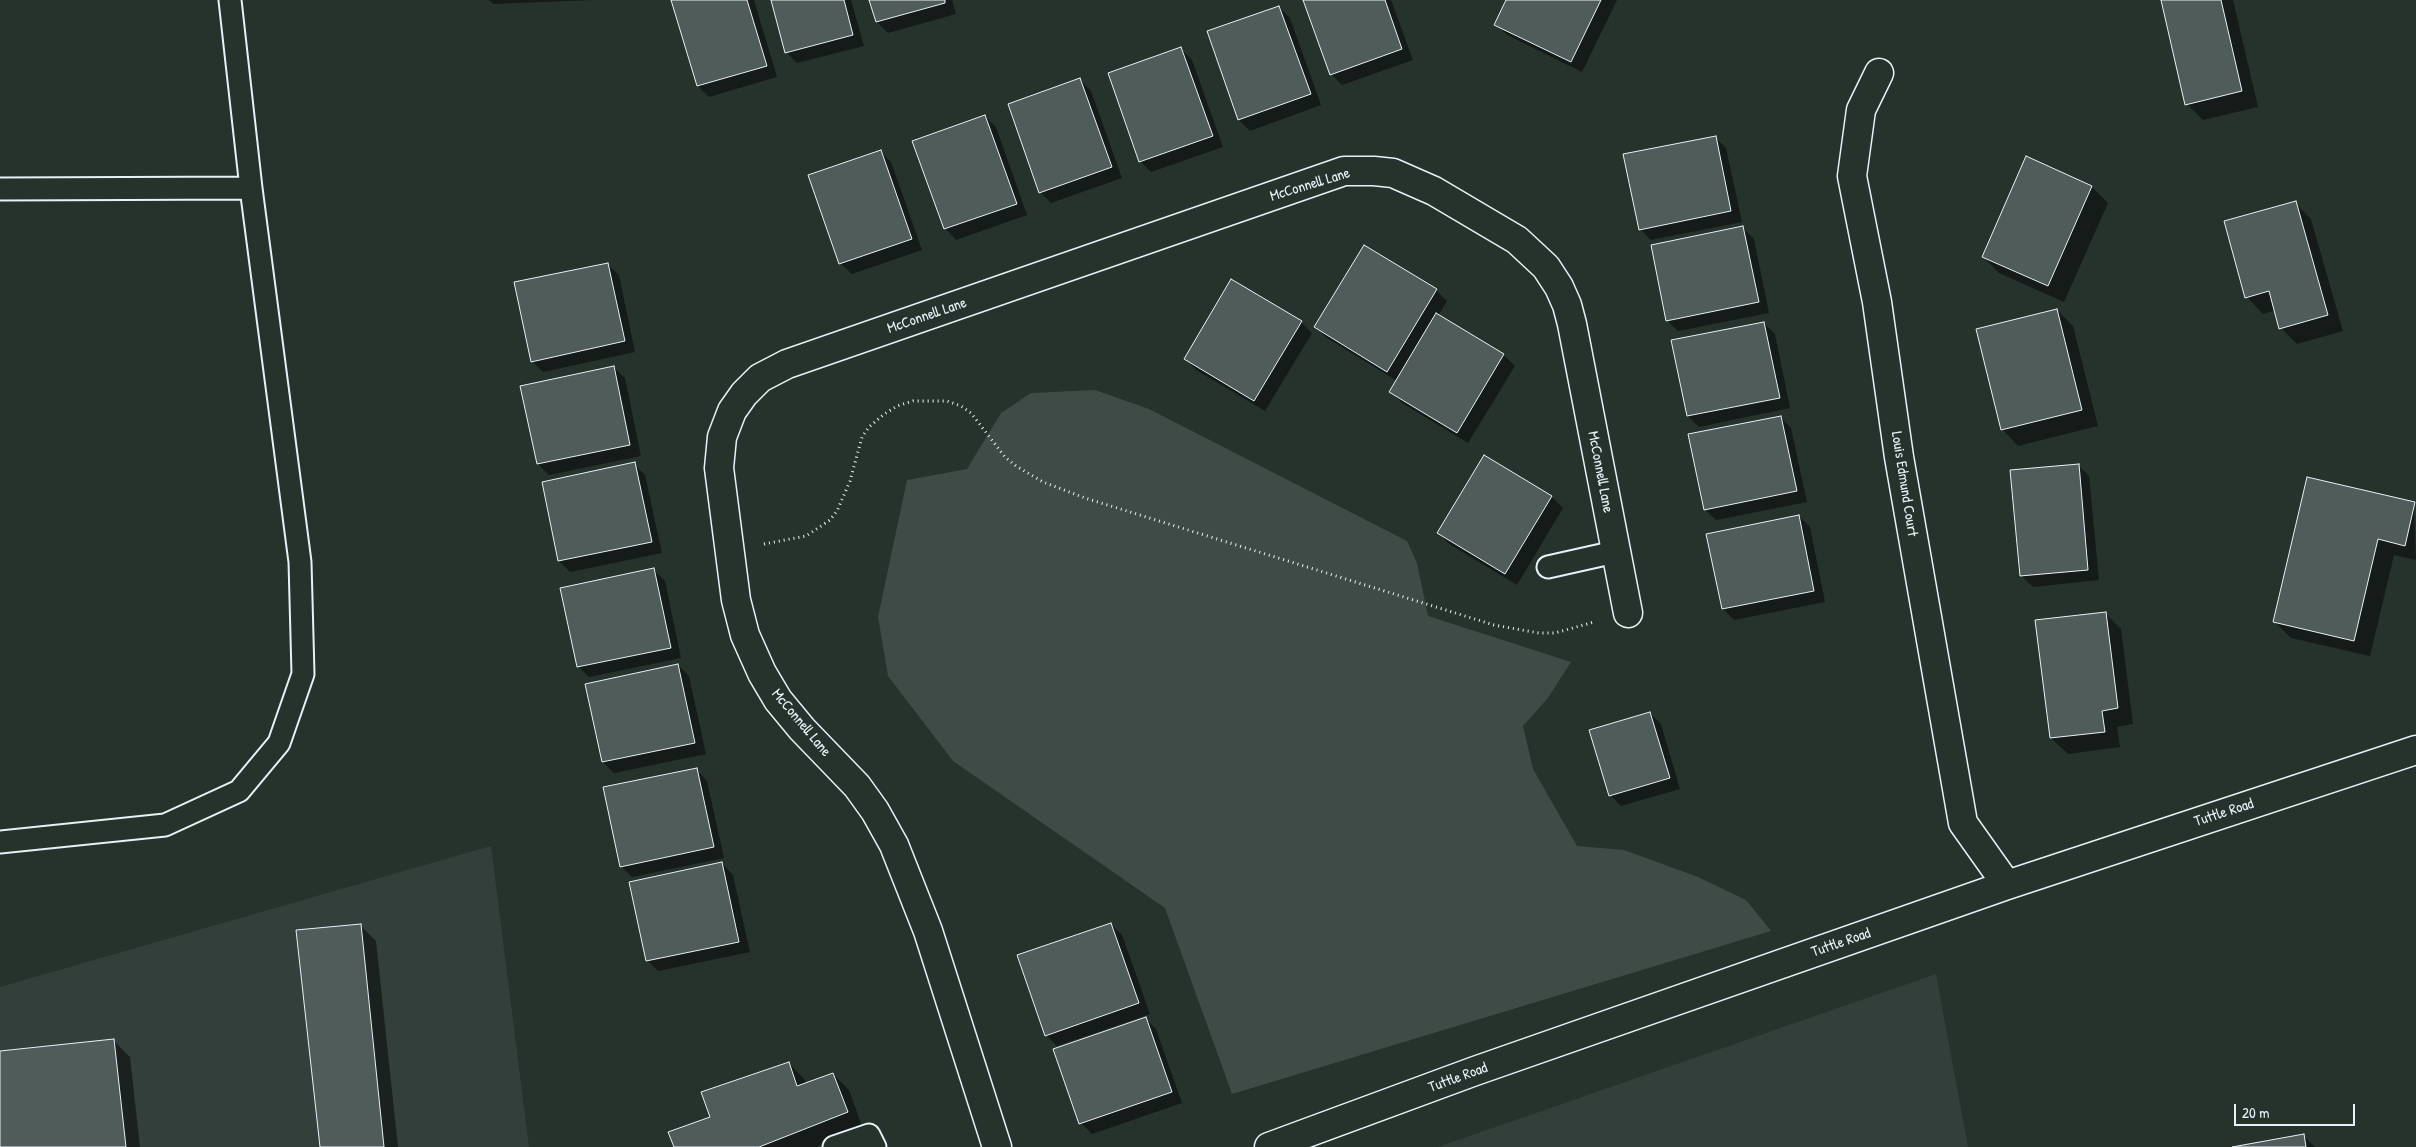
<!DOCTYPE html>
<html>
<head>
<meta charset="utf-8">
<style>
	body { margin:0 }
	#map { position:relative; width:2416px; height:1147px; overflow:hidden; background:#26332d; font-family:"Patrick Hand",sans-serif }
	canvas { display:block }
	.scale { position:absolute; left:2234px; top:1104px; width:121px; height:22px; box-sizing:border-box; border:2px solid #e8f1f8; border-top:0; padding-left:6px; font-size:15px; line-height:18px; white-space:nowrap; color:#e8f1f8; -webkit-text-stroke:4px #26332d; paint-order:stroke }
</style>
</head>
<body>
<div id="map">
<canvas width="2416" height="1147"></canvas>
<div class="scale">20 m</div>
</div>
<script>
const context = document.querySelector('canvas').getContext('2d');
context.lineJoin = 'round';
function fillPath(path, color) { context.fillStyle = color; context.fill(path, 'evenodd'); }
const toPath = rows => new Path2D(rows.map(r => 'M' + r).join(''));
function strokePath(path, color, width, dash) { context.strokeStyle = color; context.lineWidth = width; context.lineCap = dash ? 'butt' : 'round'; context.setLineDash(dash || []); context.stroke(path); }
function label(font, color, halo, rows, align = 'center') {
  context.font = font + ' "Patrick Hand",sans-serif'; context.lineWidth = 4.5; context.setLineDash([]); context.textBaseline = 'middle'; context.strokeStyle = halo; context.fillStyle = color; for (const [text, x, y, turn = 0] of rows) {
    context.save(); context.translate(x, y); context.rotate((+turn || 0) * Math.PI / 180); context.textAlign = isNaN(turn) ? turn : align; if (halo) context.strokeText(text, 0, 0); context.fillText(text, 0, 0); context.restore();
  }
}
fillPath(toPath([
	[491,846,529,1147,0,1147,0,987],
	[1936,974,1968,1147,1438,1147]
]), '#333f3a');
fillPath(toPath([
	[1095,390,1149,409,1407,541,1417,563,1428,616,1571,662,1548,698,1523,726,1533,769,1577,846,1624,850,1698,877,1746,900,1771,931,1232,1094,1165,908,953,761,888,676,878,617,907,480,967,469,1001,413,1031,393]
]), '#3e4b47');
fillPath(toPath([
	[489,0,593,0,493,4],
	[673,0,754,0,777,77,709,97,698,86],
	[772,0,851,0,864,46,797,63,786,52],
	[871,0,952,0,956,14,888,33,877,22],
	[1305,0,1391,0,1413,60,1342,85,1331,74],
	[1508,0,1617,0,1582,72,1507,35,1496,24],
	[2162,0,2233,0,2258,107,2203,120,2187,104],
	[1279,7,1290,18,1321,105,1250,131,1239,120,1208,32],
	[1181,49,1192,60,1223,147,1151,172,1140,161],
	[1080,80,1091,91,1122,178,1051,203,1040,192],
	[985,116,996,127,1027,215,956,240,945,228],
	[1715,137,1726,148,1742,222,1651,240,1640,229],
	[880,151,891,162,922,250,852,274,840,263],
	[2027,158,2092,187,2108,203,2064,302,1999,273,1983,257],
	[2295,203,2311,219,2343,331,2297,344,2281,328,2276,310,2263,314,2247,297],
	[1743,228,1754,239,1769,313,1678,331,1667,320],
	[607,264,619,275,635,352,543,372,532,361],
	[1436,290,1447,301,1438,316,1504,355,1515,366,1468,443,1402,403,1391,392,1397,381,1327,338,1316,327],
	[2057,310,2073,326,2098,426,2018,446,2002,429],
	[1301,322,1312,333,1265,411,1196,370,1186,359],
	[1764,323,1775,334,1790,408,1699,427,1688,416],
	[613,367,625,378,641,456,549,475,538,464,521,386],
	[1780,417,1791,428,1807,502,1716,520,1705,509],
	[1484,456,1552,497,1563,508,1517,585,1449,544,1438,533],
	[634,464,645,475,662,553,570,572,559,561],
	[2078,465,2089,476,2099,580,2033,587,2022,576],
	[2414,503,2416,560,2394,555,2370,656,2291,638,2275,622],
	[1799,516,1810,527,1825,602,1734,620,1723,609,1708,535],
	[654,570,665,581,681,658,589,677,578,666],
	[2105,613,2121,629,2133,724,2117,727,2120,747,2068,754,2051,738],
	[678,665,689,676,706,754,614,773,603,762],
	[1650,713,1661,724,1680,789,1621,806,1610,795],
	[696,769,707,781,724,858,632,877,621,866],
	[722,863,733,875,750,952,658,971,647,960],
	[1111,924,1122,935,1150,1014,1057,1046,1046,1035],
	[360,925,376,941,398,1147,321,1147],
	[1145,1018,1156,1029,1182,1103,1092,1134,1081,1123],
	[114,1041,130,1057,140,1147,0,1147,0,1052],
	[789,1063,805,1080,806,1084,833,1074,849,1090,863,1129,816,1147,675,1147],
	[2303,1135,2315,1147,2239,1147]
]), '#0007');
const building = toPath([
	[671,0,747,0,767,66,697,86,671,0],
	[771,0,844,0,853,35,785,53,771,0],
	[869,0,945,0,945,3,876,22,869,0],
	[1303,0,1385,0,1402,49,1330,75,1303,0],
	[1506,0,1601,0,1571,62,1494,25,1506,0],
	[2161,0,2221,0,2242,91,2185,105,2161,0],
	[1279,6,1311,94,1238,120,1207,31,1279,6],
	[1181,47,1213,136,1139,162,1108,73,1181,47],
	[1080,78,1112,167,1039,193,1008,104,1080,78],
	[985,115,1017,204,944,229,912,141,985,115],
	[1716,136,1731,211,1639,230,1623,154,1716,136],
	[881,150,912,239,839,264,808,175,881,150],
	[2026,156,2092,186,2048,286,1982,257,2026,156],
	[2296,201,2328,315,2279,329,2269,291,2245,298,2224,221,2296,201],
	[1743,226,1759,302,1666,321,1651,245,1743,226],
	[1364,245,1437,289,1387,372,1314,327,1364,245],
	[608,263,625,341,531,362,514,282,608,263],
	[1231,279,1302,321,1254,401,1184,359,1231,279],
	[2057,309,2082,410,2001,430,1976,329,2057,309],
	[1436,313,1504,354,1457,433,1389,392,1436,313],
	[1764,322,1780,398,1687,416,1671,340,1764,322],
	[614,366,630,445,537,464,520,386,614,366],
	[1781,416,1797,491,1704,510,1688,434,1781,416],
	[1484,455,1552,496,1505,574,1437,533,1484,455],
	[635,462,652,542,558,561,542,482,635,462],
	[2079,464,2088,570,2020,576,2010,470,2079,464],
	[2307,477,2415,502,2405,546,2378,539,2354,641,2273,622,2307,477],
	[1799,515,1814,591,1722,609,1706,534,1799,515],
	[654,568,671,648,577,667,560,588,654,568],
	[2106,612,2118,708,2102,711,2105,732,2050,738,2035,620,2106,612],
	[678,664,695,743,602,762,585,684,678,664],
	[1650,712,1670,778,1609,796,1589,730,1650,712],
	[697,768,714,847,620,867,603,787,697,768],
	[722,862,739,942,646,961,629,882,722,862],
	[1111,923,1139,1003,1045,1036,1017,955,1111,923],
	[361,924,384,1147,320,1147,296,930,361,924],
	[1146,1017,1172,1092,1079,1124,1053,1049,1146,1017],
	[114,1039,126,1147,0,1147,0,1051,114,1039],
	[789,1062,797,1086,833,1073,848,1112,759,1147,674,1147,668,1132,710,1117,701,1092,789,1062],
	[2304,1134,2306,1147,2232,1147,2304,1134]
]);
fillPath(building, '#505c59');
strokePath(building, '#e8f1f8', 1);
const lane = toPath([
	[0,189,251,188],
	[1548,567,1615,552],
	[0,842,165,825,239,791,279,743,303,674,300,562,251,188,230,0],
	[834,1147,869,1135,875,1147]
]);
const street = toPath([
	[1879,73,1861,110,1852,176,1877,302,1899,457,1963,823,2007,885],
	[997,1147,928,931,894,845,875,811,857,786,802,729,778,700,762,673,745,635,736,600,719,468,722,437,732,411,744,394,760,378,787,364,1344,171,1374,171,1393,173,1434,191,1517,240,1546,267,1559,287,1567,305,1572,324,1628,613],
	[1269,1147,1475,1071,2007,885,2416,750]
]);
strokePath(lane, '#e8f1f8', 25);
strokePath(street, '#e8f1f8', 31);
strokePath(toPath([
	[764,544,806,536,830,520,837,511,850,481,862,437,869,427,883,415,897,406,913,401,947,401,961,406,971,413,1005,457,1016,466,1043,482,1085,498,1494,625,1539,633,1555,633,1594,622]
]), '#e8f1f8', 3, [1, 4]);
strokePath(lane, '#26332d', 21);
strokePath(street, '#26332d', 28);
label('15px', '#e8f1f8', '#26332d', [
	["McConnell Lane",1310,185,-17],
	["McConnell Lane",927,316,-19],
	["McConnell Lane",1600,472,79],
	["Louis Edmund Court",1904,484,81],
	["McConnell Lane",801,723,50],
	["Tuttle Road",2224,813,-18],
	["Tuttle Road",1841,943,-19],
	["Tuttle Road",1458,1078,-20]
]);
</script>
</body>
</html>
